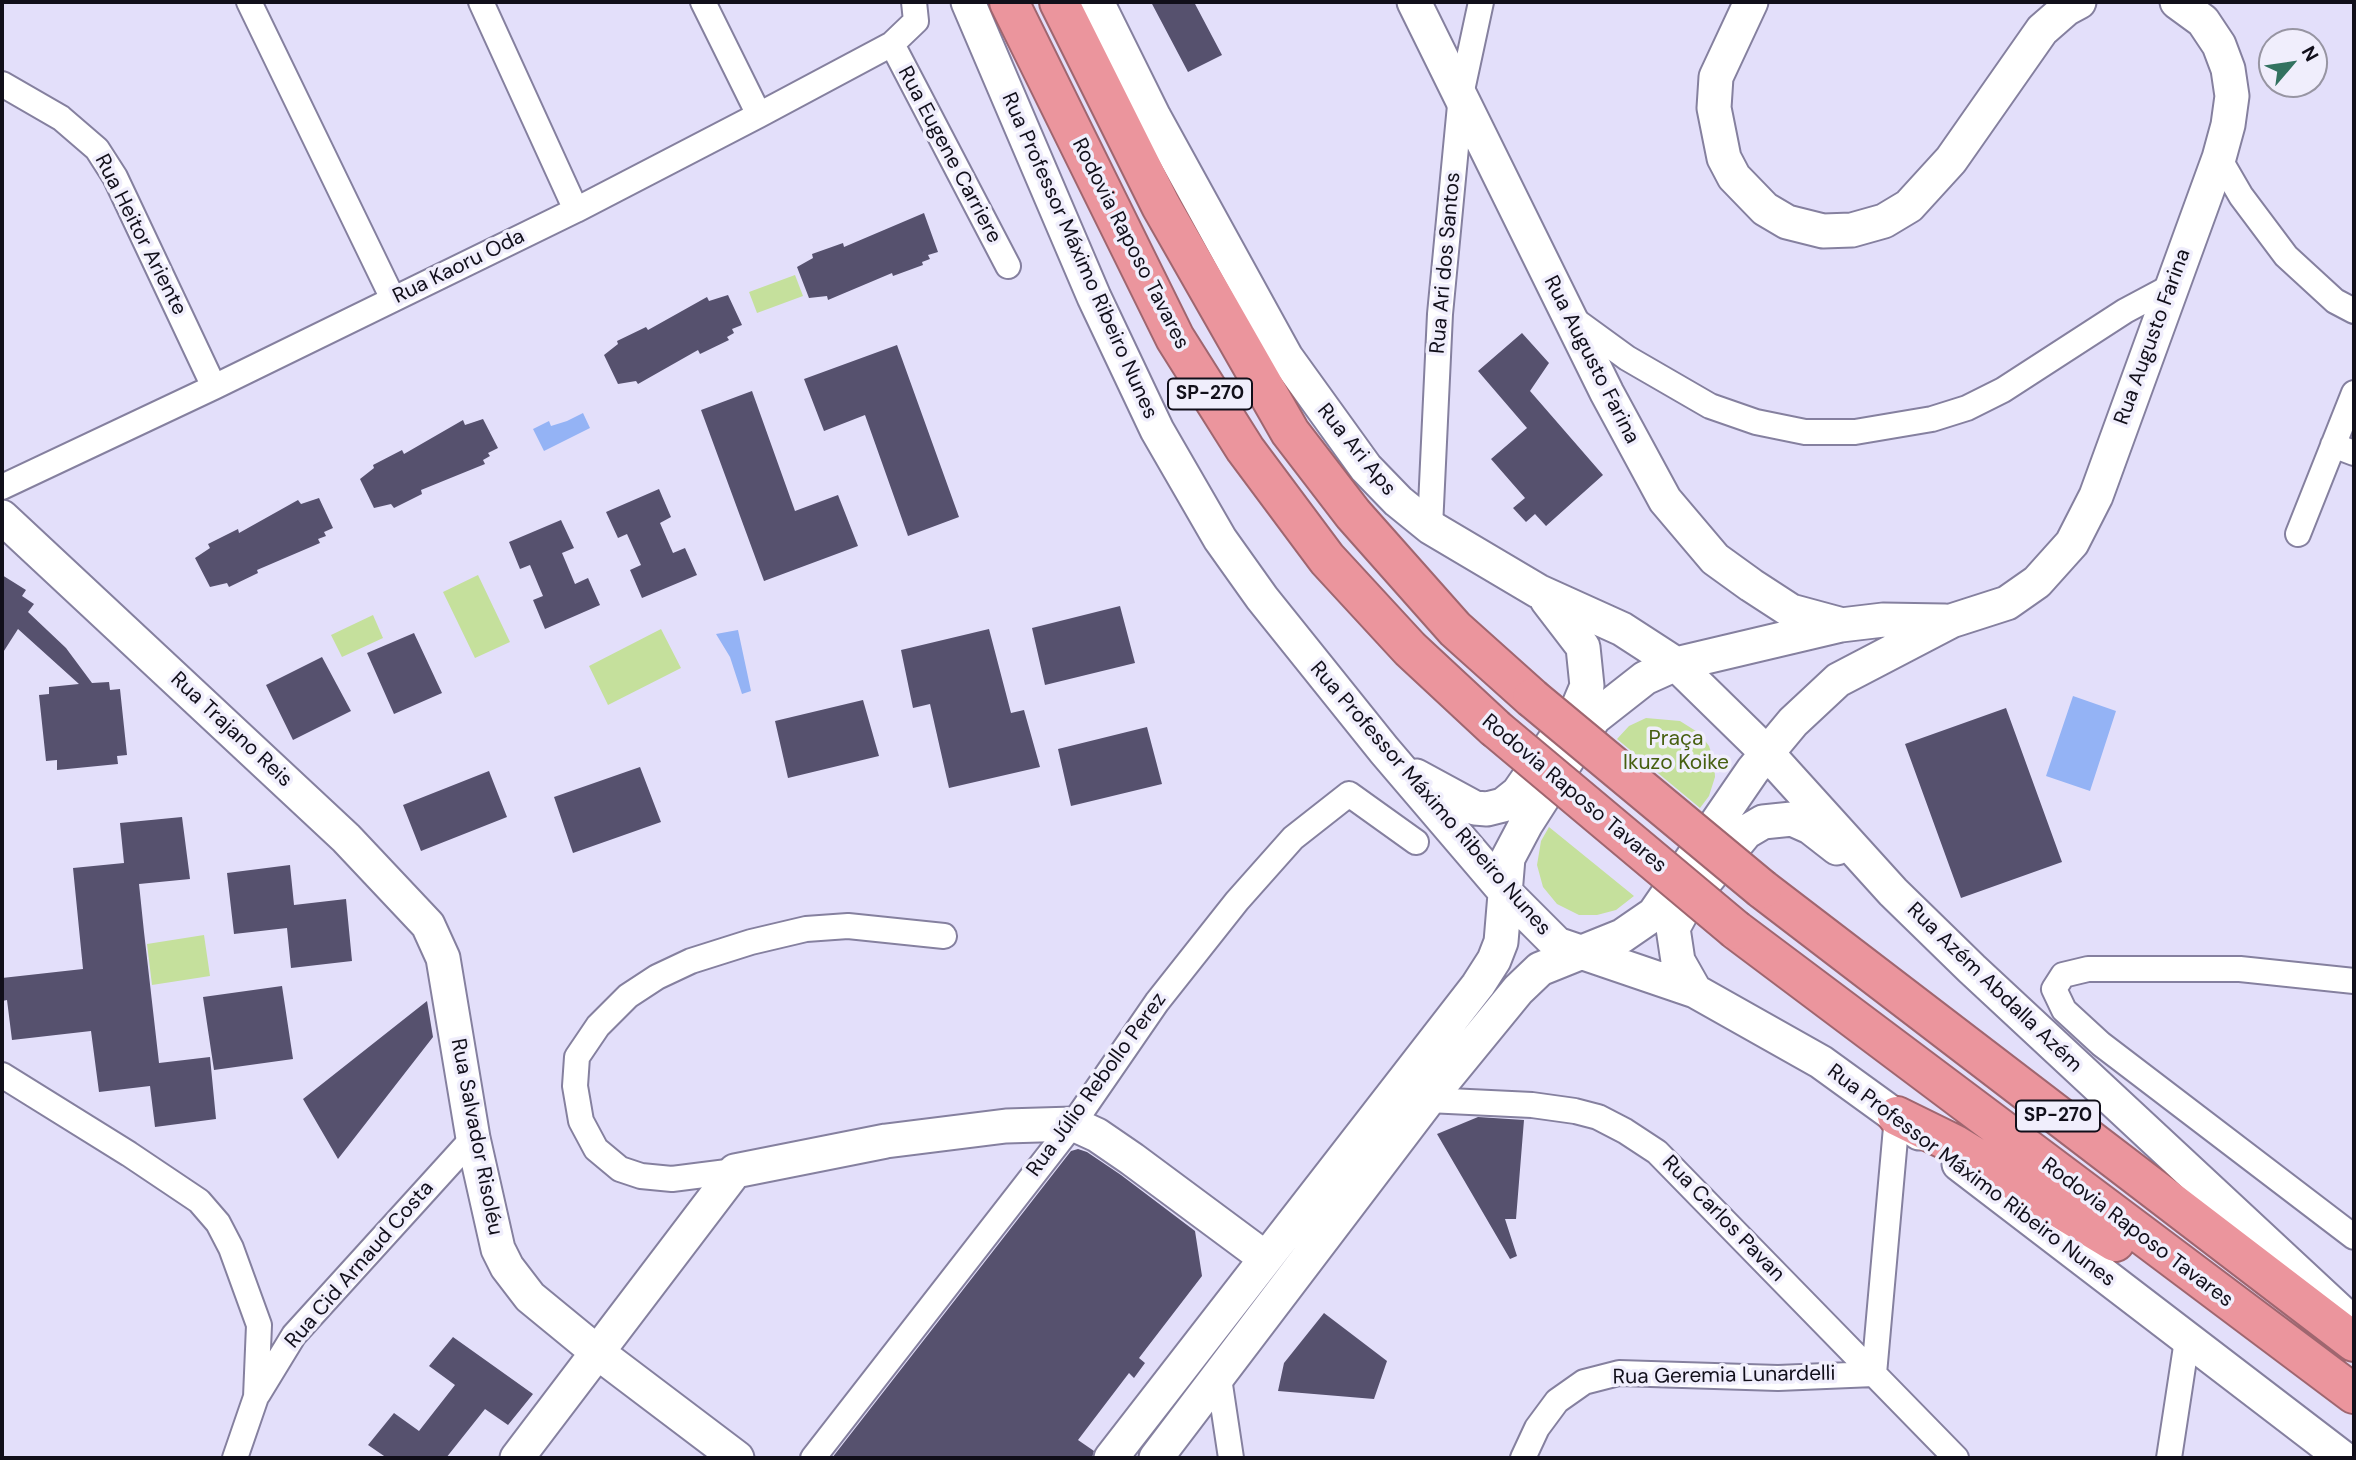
<!DOCTYPE html>
<html>
<head>
<meta charset="utf-8">
<style>
	body { margin:0 }
	#map { position:relative; width:2356px; height:1460px; overflow:hidden; background:#e3dffa; font-family:"DM Sans",sans-serif }
	canvas { display:block }
	.frame { position:absolute; inset:0; border:4px solid #110f1a; pointer-events:none }
	.north { position:absolute; left:2258px; top:28px; width:70px; height:70px; box-sizing:border-box; background:#f0eefc; border:2px solid #9795a2; border-radius:50%; rotate:61deg; font-size:19px; font-weight:700; line-height:28px; text-align:center; color:#110f1a }
	.north::after { content:''; display:block; margin:auto; width:24px; height:32px; background:#327260; clip-path:polygon(50% 0,100% 100%,50% 72%,0 100%) }
</style>
</head>
<body>
<div id="map">
<canvas width="2356" height="1460"></canvas>
<div class="frame"></div>
<div class="north">N</div>
</div>
<script>
const context = document.querySelector('canvas').getContext('2d');
context.lineJoin = 'round';
function fillPath(path, color) { context.fillStyle = color; context.fill(path, 'evenodd'); }
const toPath = rows => new Path2D(rows.map(r => 'M' + r).join(''));
function strokePath(path, color, width, dash) { context.strokeStyle = color; context.lineWidth = width; context.lineCap = dash ? 'butt' : 'round'; context.setLineDash(dash || []); context.stroke(path); }
function label(font, color, halo, rows, align = 'center') {
  context.font = font + ' "DM Sans",sans-serif'; context.lineWidth = 7; context.setLineDash([]); context.textBaseline = 'middle'; context.strokeStyle = halo; context.fillStyle = color; for (const [text, x, y, turn = 0] of rows) {
    context.save(); context.translate(x, y); context.rotate((+turn || 0) * Math.PI / 180); context.textAlign = isNaN(turn) ? turn : align; if (halo) context.strokeText(text, 0, 0); context.fillText(text, 0, 0); context.restore();
  }
}
fillPath(toPath([
	[795,275,803,296,757,313,749,292],
	[478,575,510,642,475,658,443,592],
	[373,615,383,638,342,657,331,635],
	[661,629,681,668,608,705,589,666],
	[1646,718,1680,721,1699,733,1709,746,1714,761,1715,777,1709,796,1700,808,1617,739,1629,726],
	[1549,827,1634,896,1616,910,1597,915,1579,915,1557,904,1543,887,1537,865,1541,841],
	[204,935,210,976,152,985,147,944]
]), '#c5e09c');
fillPath(toPath([
	[583,413,590,428,544,451,533,429,549,421,551,426,567,421],
	[738,630,751,691,742,694,730,657,716,634],
	[2073,696,2116,711,2090,791,2046,776]
]), '#94b3f5');
fillPath(toPath([
	[1151,2,1194,2,1222,55,1188,72],
	[924,213,938,252,928,255,930,259,922,262,923,265,893,276,892,273,828,300,827,296,809,298,797,267,813,258,812,254,843,243,844,247],
	[728,295,742,325,732,329,734,333,727,337,729,340,700,354,698,350,638,384,636,381,618,384,604,355,618,344,617,341,646,327,648,330,707,297,709,301],
	[1522,333,1549,363,1530,391,1603,475,1546,526,1535,514,1526,522,1513,508,1525,498,1491,459,1527,428,1478,371],
	[897,345,959,517,908,536,865,415,824,431,804,379],
	[752,391,795,511,838,495,858,546,764,581,701,410],
	[483,419,498,448,488,453,490,456,483,460,485,464,421,490,422,494,394,508,391,504,374,508,360,479,374,468,373,465,402,450,404,454,463,420,465,425],
	[659,489,671,517,660,523,673,553,685,548,697,575,642,598,630,570,641,565,627,534,618,538,606,512],
	[319,498,333,528,324,532,326,536,318,539,320,543,257,570,258,573,229,587,227,583,210,587,195,558,210,548,208,544,238,529,239,533,298,500,301,504],
	[561,520,574,548,562,553,575,584,588,578,600,605,545,629,533,600,543,596,530,565,520,569,509,542],
	[2,575,26,590,22,596,34,604,28,612,66,648,92,683,109,682,110,690,120,689,127,755,117,756,118,764,57,770,57,760,46,761,39,695,49,694,49,687,79,684,18,629,2,654],
	[1120,606,1135,663,1045,685,1032,628],
	[989,629,1011,713,1024,710,1040,767,949,788,930,704,913,708,901,650],
	[414,633,442,693,394,714,367,653],
	[322,657,351,711,293,740,266,685],
	[863,700,879,756,788,778,775,721],
	[2006,708,2062,862,1961,898,1905,744],
	[1147,727,1162,784,1071,806,1058,749],
	[640,767,661,822,573,853,554,797],
	[489,771,507,817,421,851,403,805],
	[182,817,190,879,139,884,144,932,159,1063,210,1057,216,1119,155,1127,150,1086,99,1092,91,1031,12,1040,7,1000,2,1001,2,978,83,969,73,868,124,863,120,823],
	[290,865,294,905,346,899,352,961,291,968,287,928,234,934,227,873],
	[282,986,293,1059,214,1070,203,997],
	[427,1001,433,1037,338,1159,303,1099],
	[1478,1117,1524,1120,1516,1219,1505,1219,1517,1256,1510,1259,1437,1134],
	[1078,1149,1087,1152,1121,1175,1195,1231,1202,1276,1139,1358,1145,1363,1134,1378,1129,1373,1078,1440,1094,1451,1092,1458,832,1458,1071,1151],
	[1324,1313,1387,1361,1374,1399,1278,1391,1284,1363],
	[453,1337,533,1394,508,1425,485,1409,446,1458,387,1458,368,1445,394,1413,419,1431,455,1385,429,1366]
]), '#56516e');
const street = toPath([
	[249,2,393,299],
	[481,2,576,210],
	[703,2,759,115],
	[892,44,1008,266],
	[2,84,61,118,97,149,115,177,214,387],
	[2219,158,2241,196,2286,256,2335,301,2354,311],
	[1572,318,1627,358,1710,406,1756,422,1805,432,1855,432,1932,419,1967,408,2003,390,2125,311,2170,287],
	[2333,445,2354,453],
	[2,487,214,387,576,210,759,115,892,44,916,21,914,2],
	[1430,527,1440,314,1461,95,1481,2],
	[2298,534,2354,393],
	[2354,981,2240,969,2088,969,2063,975,2054,989,2064,1010,2101,1044,2354,1237],
	[2,1075,129,1154,199,1201,218,1223,231,1248,259,1325,256,1397,235,1458],
	[1428,1100,1532,1105,1575,1111,1598,1117,1625,1131,1657,1152,1956,1458],
	[735,1171,672,1179,641,1176,620,1169,596,1149,581,1121,575,1086,577,1057,598,1026,628,996,657,977,691,961,751,942,806,929,848,926,944,936],
	[1219,1378,1231,1458],
	[258,1394,294,1335,473,1138],
	[813,1458,1073,1124,1157,1002,1237,901,1293,838,1349,794,1416,842],
	[1523,1458,1537,1428,1557,1401,1584,1382,1619,1373,1778,1378,1874,1374,1897,1116],
	[2169,1458,2187,1340]
]);
const secondary = toPath([
	[968,2,1094,297,1157,430,1220,539,1262,598,1384,750,1507,894,1557,944,1695,991,1821,1062,1919,1133],
	[1097,2,1154,117,1286,357,1366,468,1398,501,1430,527,1538,591,1622,629,1676,664,1768,754,1893,892,1972,969,2343,1314],
	[1414,2,1607,393,1665,500,1715,559,1751,585,1791,611,1839,624],
	[1751,2,1716,77,1714,108,1724,158,1734,177,1765,209,1787,222,1823,231,1852,230,1884,221,1909,206,1951,160,2042,30,2066,9,2079,2],
	[2,517,346,838,428,925,443,958,473,1138,498,1249,507,1267,530,1297,597,1352,737,1458],
	[1416,776,1475,808,1487,809,1503,805,1518,793,1579,705,1587,686,1583,647,1547,600],
	[1695,991,1678,961,1673,928,1685,906,1746,832,1763,822,1792,819,1810,827,1837,848],
	[1959,1164,2343,1458],
	[517,1458,735,1171,886,1141,1006,1126,1073,1124,1097,1135,1132,1159,1264,1257],
	[1111,1458,1478,985,1494,960,1501,942,1508,858,1526,824,1594,718,1645,678,1676,664,1841,625,1883,620,1945,621],
	[1156,1458,1428,1100,1518,990,1540,969,1622,936,1654,914,1753,770,1793,722,1838,680,1951,621,2007,603,2037,582,2072,543,2096,496,2219,158,2228,125,2232,96,2228,69,2219,45,2203,21,2177,2]
]);
const highway = toPath([
	[1009,2,1175,338,1245,449,1327,559,1410,649,1495,728],
	[1059,2,1161,206,1290,432,1353,514,1455,629,1532,698],
	[1762,889,2354,1342],
	[1736,930,2354,1394],
	[1897,1116,1954,1144,2115,1242]
]);
strokePath(street, '#85809f', 28);
strokePath(secondary, '#85809f', 37);
strokePath(highway, '#9f666f', 42);
strokePath(street, '#fff', 24);
strokePath(secondary, '#fff', 33);
strokePath(highway, '#eb959d', 38);
const highwayBridge = toPath([
	[1532,698,1762,889],
	[1495,728,1736,930]
]);
strokePath(highwayBridge, '#9f666f', 42, []);
strokePath(highwayBridge, '#eb959d', 38);
for (const [x, y, w] of [
	[1210,394,84],
	[2058,1116,84]
]) { const box = new Path2D(); box.roundRect(x - w / 2, y - 15.5, w, 31, 5); context.fillStyle = '#f0eefc'; context.fill(box); strokePath(box, '#110f1a', 2); }
label('bold 19px', '#110f1a', null, [
	["SP-270",1210,394],
	["SP-270",2058,1116]
]);
label('21px', '#110f1a', '#f0eefc', [
	["Rua Eugene Carriere",949,155,62],
	["Rua Heitor Ariente",140,235,63],
	["Rodovia Raposo Tavares",1130,244,63],
	["Rua Professor Máximo Ribeiro Nunes",1079,256,66],
	["Rua Ari dos Santos",1446,263,-85],
	["Rua Kaoru Oda",459,267,-26],
	["Rua Augusto Farina",2153,337,-70],
	["Rua Augusto Farina",1591,360,63],
	["Rua Ari Aps",1356,450,51],
	["Rua Trajano Reis",231,730,43],
	["Rodovia Raposo Tavares",1574,794,40],
	["Rua Professor Máximo Ribeiro Nunes",1430,799,49],
	["Rua Azém Abdalla Azém",1994,988,44],
	["Rua Júlio Rebollo Perez",1097,1085,-54],
	["Rua Salvador Risoléu",476,1137,79],
	["Rua Professor Máximo Ribeiro Nunes",1971,1176,37],
	["Rua Carlos Pavan",1723,1219,46],
	["Rodovia Raposo Tavares",2137,1233,37],
	["Rua Cid Arnaud Costa",360,1265,-49],
	["Rua Geremia Lunardelli",1724,1376,-1]
]);
label('21px', '#465f10', '#f0eefc', [
	["Praça",1676,739],
	["Ikuzo Koike",1676,763]
]);
</script>
</body>
</html>
